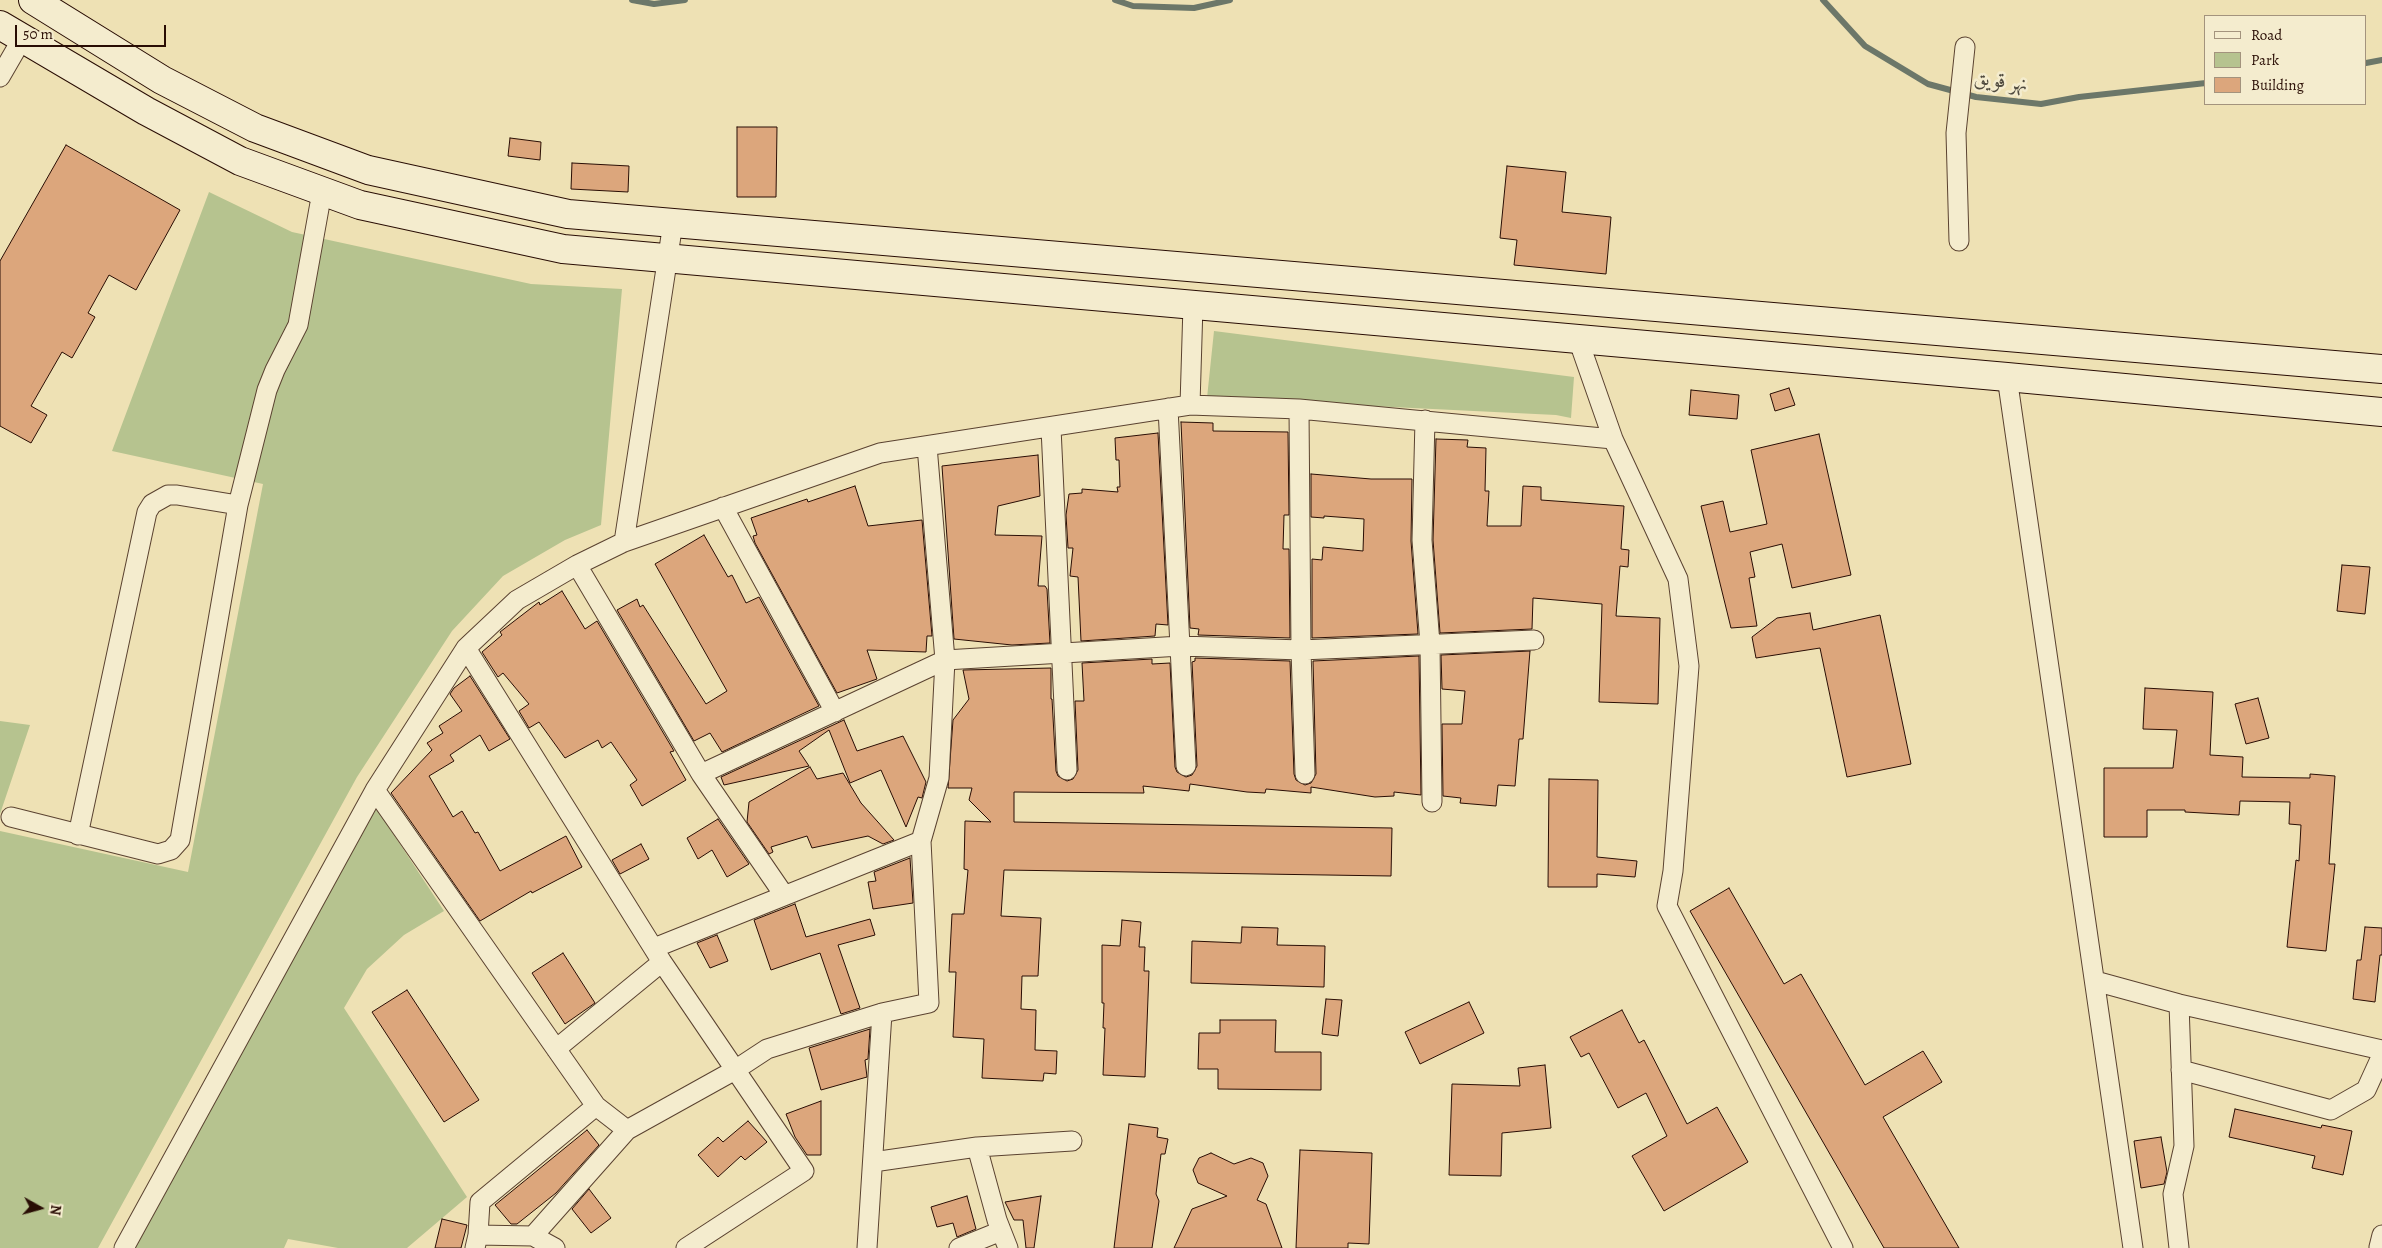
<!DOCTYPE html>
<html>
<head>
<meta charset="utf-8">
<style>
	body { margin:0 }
	#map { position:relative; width:2382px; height:1248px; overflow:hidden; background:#eee1b4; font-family:Alegreya,serif }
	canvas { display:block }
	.legend { position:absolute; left:2204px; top:15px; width:162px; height:90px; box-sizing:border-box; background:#f4ecce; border:1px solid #a3937d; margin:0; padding:6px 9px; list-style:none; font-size:15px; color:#290d04 }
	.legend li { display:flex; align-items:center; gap:10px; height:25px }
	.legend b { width:25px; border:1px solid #a3937d }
	.north { position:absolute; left:15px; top:1183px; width:50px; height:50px; -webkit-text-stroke:4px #f4ecce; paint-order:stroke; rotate:97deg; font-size:14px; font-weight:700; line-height:20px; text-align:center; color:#290d04 }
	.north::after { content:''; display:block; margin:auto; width:18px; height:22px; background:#290d04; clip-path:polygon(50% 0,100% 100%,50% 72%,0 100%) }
	.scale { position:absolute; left:15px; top:25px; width:151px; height:22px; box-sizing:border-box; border:2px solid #290d04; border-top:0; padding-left:6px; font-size:15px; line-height:18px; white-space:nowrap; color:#290d04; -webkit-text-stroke:4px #f4ecce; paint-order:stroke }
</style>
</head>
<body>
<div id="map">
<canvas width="2382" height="1248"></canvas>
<ul class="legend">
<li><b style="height:6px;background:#f4ecce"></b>Road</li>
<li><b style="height:14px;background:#b6c38f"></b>Park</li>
<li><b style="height:14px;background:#dca67c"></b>Building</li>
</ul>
<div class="north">N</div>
<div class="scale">50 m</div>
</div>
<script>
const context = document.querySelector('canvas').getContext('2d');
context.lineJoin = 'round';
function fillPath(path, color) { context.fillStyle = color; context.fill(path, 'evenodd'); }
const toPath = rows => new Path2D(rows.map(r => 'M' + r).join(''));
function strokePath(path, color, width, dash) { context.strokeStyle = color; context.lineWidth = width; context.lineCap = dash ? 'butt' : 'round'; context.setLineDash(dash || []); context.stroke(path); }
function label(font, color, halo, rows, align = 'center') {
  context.font = font + ' Alegreya,Amiri,serif'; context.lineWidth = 5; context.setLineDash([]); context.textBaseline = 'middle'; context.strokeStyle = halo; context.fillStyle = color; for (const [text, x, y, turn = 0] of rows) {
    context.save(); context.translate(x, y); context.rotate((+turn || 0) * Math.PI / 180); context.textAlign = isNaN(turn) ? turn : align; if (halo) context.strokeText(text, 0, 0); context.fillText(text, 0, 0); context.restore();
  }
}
fillPath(toPath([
	[209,192,292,232,531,284,622,289,601,525,565,540,503,576,452,631,357,777,98,1248,0,1248,0,831,188,872,263,484,112,451],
	[1214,331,1574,377,1571,418,1556,415,1207,398],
	[0,721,30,725,0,814],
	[375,806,444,911,404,935,367,969,344,1008,467,1197,407,1248,338,1248,288,1239,284,1248,132,1248]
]), '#b6c38f');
strokePath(toPath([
	[632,0,654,4,685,0],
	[1115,0,1133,6,1194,8,1230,0],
	[1823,0,1865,46,1928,84,1976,97,2041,104,2079,97,2206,83],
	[2366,63,2382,60]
]), '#6c7769', 6);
const building = toPath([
	[737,127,777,127,776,197,737,197,737,127],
	[510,138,541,142,540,160,508,156,510,138],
	[66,145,180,210,136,290,109,275,88,313,95,317,72,358,62,352,31,406,47,415,31,443,0,426,0,261,66,145],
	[572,163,629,166,628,192,571,189,572,163],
	[1507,166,1566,172,1562,212,1611,217,1606,274,1514,265,1517,240,1500,238,1507,166],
	[1789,388,1795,405,1775,411,1770,394,1789,388],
	[1691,390,1739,395,1737,419,1689,415,1691,390],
	[1181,422,1213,423,1213,431,1288,432,1289,515,1284,515,1283,549,1289,549,1290,638,1198,635,1199,629,1190,628,1181,422],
	[1158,433,1168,625,1156,624,1155,636,1081,641,1078,577,1070,576,1073,548,1068,548,1066,515,1069,494,1082,493,1082,489,1118,492,1117,487,1120,487,1119,460,1116,460,1115,438,1158,433],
	[1819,434,1851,575,1792,588,1782,544,1750,552,1755,577,1749,578,1757,626,1731,628,1701,506,1723,501,1730,532,1767,524,1751,450,1819,434],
	[1436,439,1468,440,1467,447,1486,448,1485,491,1489,491,1487,526,1521,526,1523,486,1541,487,1541,500,1624,506,1621,549,1629,550,1628,567,1620,566,1616,616,1660,618,1658,704,1599,702,1602,604,1533,598,1532,629,1440,633,1433,540,1436,439],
	[1038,455,1040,496,998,506,995,535,1042,536,1038,586,1045,586,1047,589,1050,643,1012,645,954,639,942,466,1038,455],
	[1311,474,1371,479,1412,479,1411,541,1418,634,1312,638,1312,559,1322,560,1323,547,1363,551,1364,519,1324,516,1324,518,1311,517,1311,474],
	[855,486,868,526,922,520,932,636,927,636,926,652,867,650,877,679,837,693,755,543,753,536,757,535,751,518,807,499,808,502,855,486],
	[704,535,728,577,732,575,746,603,759,597,819,706,722,752,710,733,694,741,617,610,637,599,640,607,643,605,706,704,727,691,655,564,704,535],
	[2342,565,2370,567,2365,614,2337,611,2342,565],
	[562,591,585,629,597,621,674,751,670,752,686,780,642,806,630,785,637,780,611,742,602,748,598,740,565,758,539,722,529,728,519,711,529,704,503,673,498,677,482,652,502,635,500,632,539,602,540,605,562,591],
	[1810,613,1813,630,1880,615,1911,764,1847,777,1820,648,1756,658,1752,637,1777,618,1810,613],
	[1530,651,1523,739,1519,739,1515,786,1498,785,1496,806,1460,803,1461,798,1443,796,1442,724,1462,724,1465,691,1442,689,1441,655,1530,651],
	[1419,656,1421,795,1394,792,1394,796,1375,797,1311,787,1311,793,1266,789,1265,793,1247,792,1190,784,1189,791,1143,786,1144,793,1014,792,1014,822,1392,828,1391,876,1004,870,1001,916,1041,918,1038,976,1022,976,1021,1009,1036,1010,1035,1050,1057,1051,1056,1074,1044,1073,1043,1081,982,1078,984,1039,953,1037,956,972,949,972,952,914,964,914,968,870,964,869,965,821,991,822,969,800,972,788,948,788,953,720,969,699,963,670,1051,668,1051,699,1052,699,1056,771,1058,776,1067,781,1073,779,1078,770,1075,701,1084,701,1082,663,1152,659,1152,664,1170,663,1175,767,1177,772,1186,777,1192,775,1197,766,1192,662,1195,661,1195,658,1290,661,1294,774,1296,780,1305,785,1311,783,1316,774,1313,661,1419,656],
	[470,676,510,739,489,751,480,735,450,755,454,761,429,776,453,817,462,811,475,833,478,832,500,871,566,836,582,867,532,893,531,891,480,921,391,793,432,750,427,743,443,733,439,726,462,711,450,694,454,688,470,676],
	[2145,688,2213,692,2210,755,2243,757,2242,777,2310,778,2310,774,2335,776,2329,864,2335,864,2326,951,2287,947,2296,860,2299,861,2301,825,2289,824,2290,802,2240,801,2239,815,2185,812,2185,810,2147,810,2147,837,2104,837,2104,768,2173,768,2177,730,2143,729,2145,688],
	[2258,698,2269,738,2246,744,2235,704,2258,698],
	[844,720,857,751,903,736,926,782,922,798,918,797,906,827,881,770,850,783,829,730,799,751,809,766,724,785,721,777,844,720],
	[810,767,817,779,843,773,861,803,894,840,883,844,868,836,812,848,807,836,771,847,773,852,769,854,747,822,749,802,810,767],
	[1549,779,1598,780,1597,857,1637,861,1635,877,1597,874,1597,887,1548,887,1549,779],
	[718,819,749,864,727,877,712,850,698,859,687,838,718,819],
	[641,844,649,859,620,874,612,860,641,844],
	[910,858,913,903,873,909,868,882,876,881,874,872,910,858],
	[1729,888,1784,984,1801,974,1865,1085,1923,1051,1942,1082,1883,1117,1959,1248,1884,1248,1690,911,1729,888],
	[795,904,806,937,870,919,875,935,838,945,860,1008,841,1014,820,953,771,970,754,920,795,904],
	[1122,920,1141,922,1139,947,1145,947,1144,971,1149,971,1145,1077,1103,1075,1105,1028,1103,1028,1104,1003,1102,1003,1102,945,1120,946,1122,920],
	[1242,927,1278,928,1277,945,1325,946,1324,987,1191,983,1192,941,1241,943,1242,927],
	[2365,927,2382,928,2382,955,2380,955,2375,1002,2353,999,2357,960,2361,960,2365,927],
	[717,935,728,961,710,968,697,943,717,935],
	[563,953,595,1003,565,1024,532,973,563,953],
	[407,990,479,1100,444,1122,372,1012,407,990],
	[1326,999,1342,1000,1338,1036,1322,1034,1326,999],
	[1469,1002,1484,1033,1420,1064,1405,1032,1469,1002],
	[1622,1010,1639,1043,1644,1040,1687,1124,1717,1107,1748,1162,1664,1211,1632,1156,1667,1136,1646,1093,1618,1108,1589,1053,1581,1057,1570,1037,1622,1010],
	[1220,1020,1276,1020,1275,1052,1321,1052,1321,1090,1218,1089,1218,1069,1198,1069,1199,1033,1220,1033,1220,1020],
	[870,1029,868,1059,865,1060,867,1077,821,1090,809,1048,870,1029],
	[1545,1065,1551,1128,1502,1133,1501,1176,1449,1175,1452,1084,1520,1086,1518,1068,1545,1065],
	[821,1101,821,1155,807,1155,795,1137,786,1114,821,1101],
	[2235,1109,2321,1128,2322,1125,2352,1131,2343,1175,2312,1168,2315,1156,2229,1137,2235,1109],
	[748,1121,767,1142,745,1160,741,1156,718,1177,698,1155,718,1137,723,1142,748,1121],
	[1129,1124,1158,1128,1157,1137,1168,1139,1165,1154,1161,1154,1156,1194,1159,1201,1152,1248,1114,1248,1129,1124],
	[587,1130,599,1145,556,1193,517,1224,511,1224,495,1205,587,1130],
	[2161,1137,2167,1172,2164,1184,2141,1188,2134,1141,2161,1137],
	[1300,1150,1372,1153,1369,1244,1348,1243,1348,1248,1296,1248,1300,1150],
	[1211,1153,1234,1164,1251,1158,1263,1163,1268,1176,1257,1200,1266,1204,1282,1248,1174,1248,1192,1209,1227,1196,1198,1183,1193,1170,1199,1158,1211,1153],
	[589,1189,611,1218,591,1233,572,1209,589,1189],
	[967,1196,976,1229,957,1237,953,1223,937,1227,931,1207,967,1196],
	[1041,1196,1034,1248,1026,1248,1023,1220,1014,1220,1005,1202,1041,1196],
	[442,1219,467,1225,461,1248,435,1248,442,1219]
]);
fillPath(building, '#dca67c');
strokePath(building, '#290d04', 1);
const minor = toPath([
	[0,77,22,39],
	[1959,241,1956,133,1965,47],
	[1578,339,1613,439],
	[2007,377,2133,1248],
	[1190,405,1299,409,1613,439,1678,579,1689,666,1673,871,1667,906,1843,1248],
	[1168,408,1186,766],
	[1299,409,1301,650,1305,774],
	[1425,420,1422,540,1430,644,1432,802],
	[1051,428,1067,770],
	[723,507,835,712],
	[624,542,673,223],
	[577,565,701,774,784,895],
	[466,648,662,962,804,1171,686,1248],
	[701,774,945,660,1181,646,1301,650,1534,640],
	[375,790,596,1106,627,1130],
	[11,817,158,854,171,850,180,840,238,505,267,390,275,370,298,325,322,192],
	[78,835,147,512,152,504,168,495,177,495,238,505],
	[654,948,921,841],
	[2095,981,2179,1004,2382,1050],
	[556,1049,662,962],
	[2181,1070,2331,1110,2366,1090,2382,1055],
	[977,1147,1072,1141],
	[873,1162,977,1147,997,1220,1008,1248],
	[478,1235,480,1202,596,1106],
	[2382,1235,2379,1247,2382,1248],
	[533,1236,555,1248],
	[124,1248,375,790,466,648,517,600,577,565,624,542,880,453,1190,405,1193,305],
	[475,1248,478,1235,533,1236,627,1130,735,1070,767,1049,882,1013,929,1003,921,841,939,778,945,660,927,446],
	[867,1248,882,1013],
	[959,1248,1001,1231],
	[2179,1248,2173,1194,2184,1146,2179,1004]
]);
const secondary = toPath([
	[33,0,162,80,255,128,368,170,568,214,2382,369],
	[0,25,146,111,240,161,360,205,563,249,2007,377,2382,412]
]);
strokePath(minor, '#5a4230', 21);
strokePath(secondary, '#290d04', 30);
strokePath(minor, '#f4ecce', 19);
strokePath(secondary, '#f4ecce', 28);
label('italic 21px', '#504b3f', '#f4ecce', [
	["نهر قويق",2001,82,8]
]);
</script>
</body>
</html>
